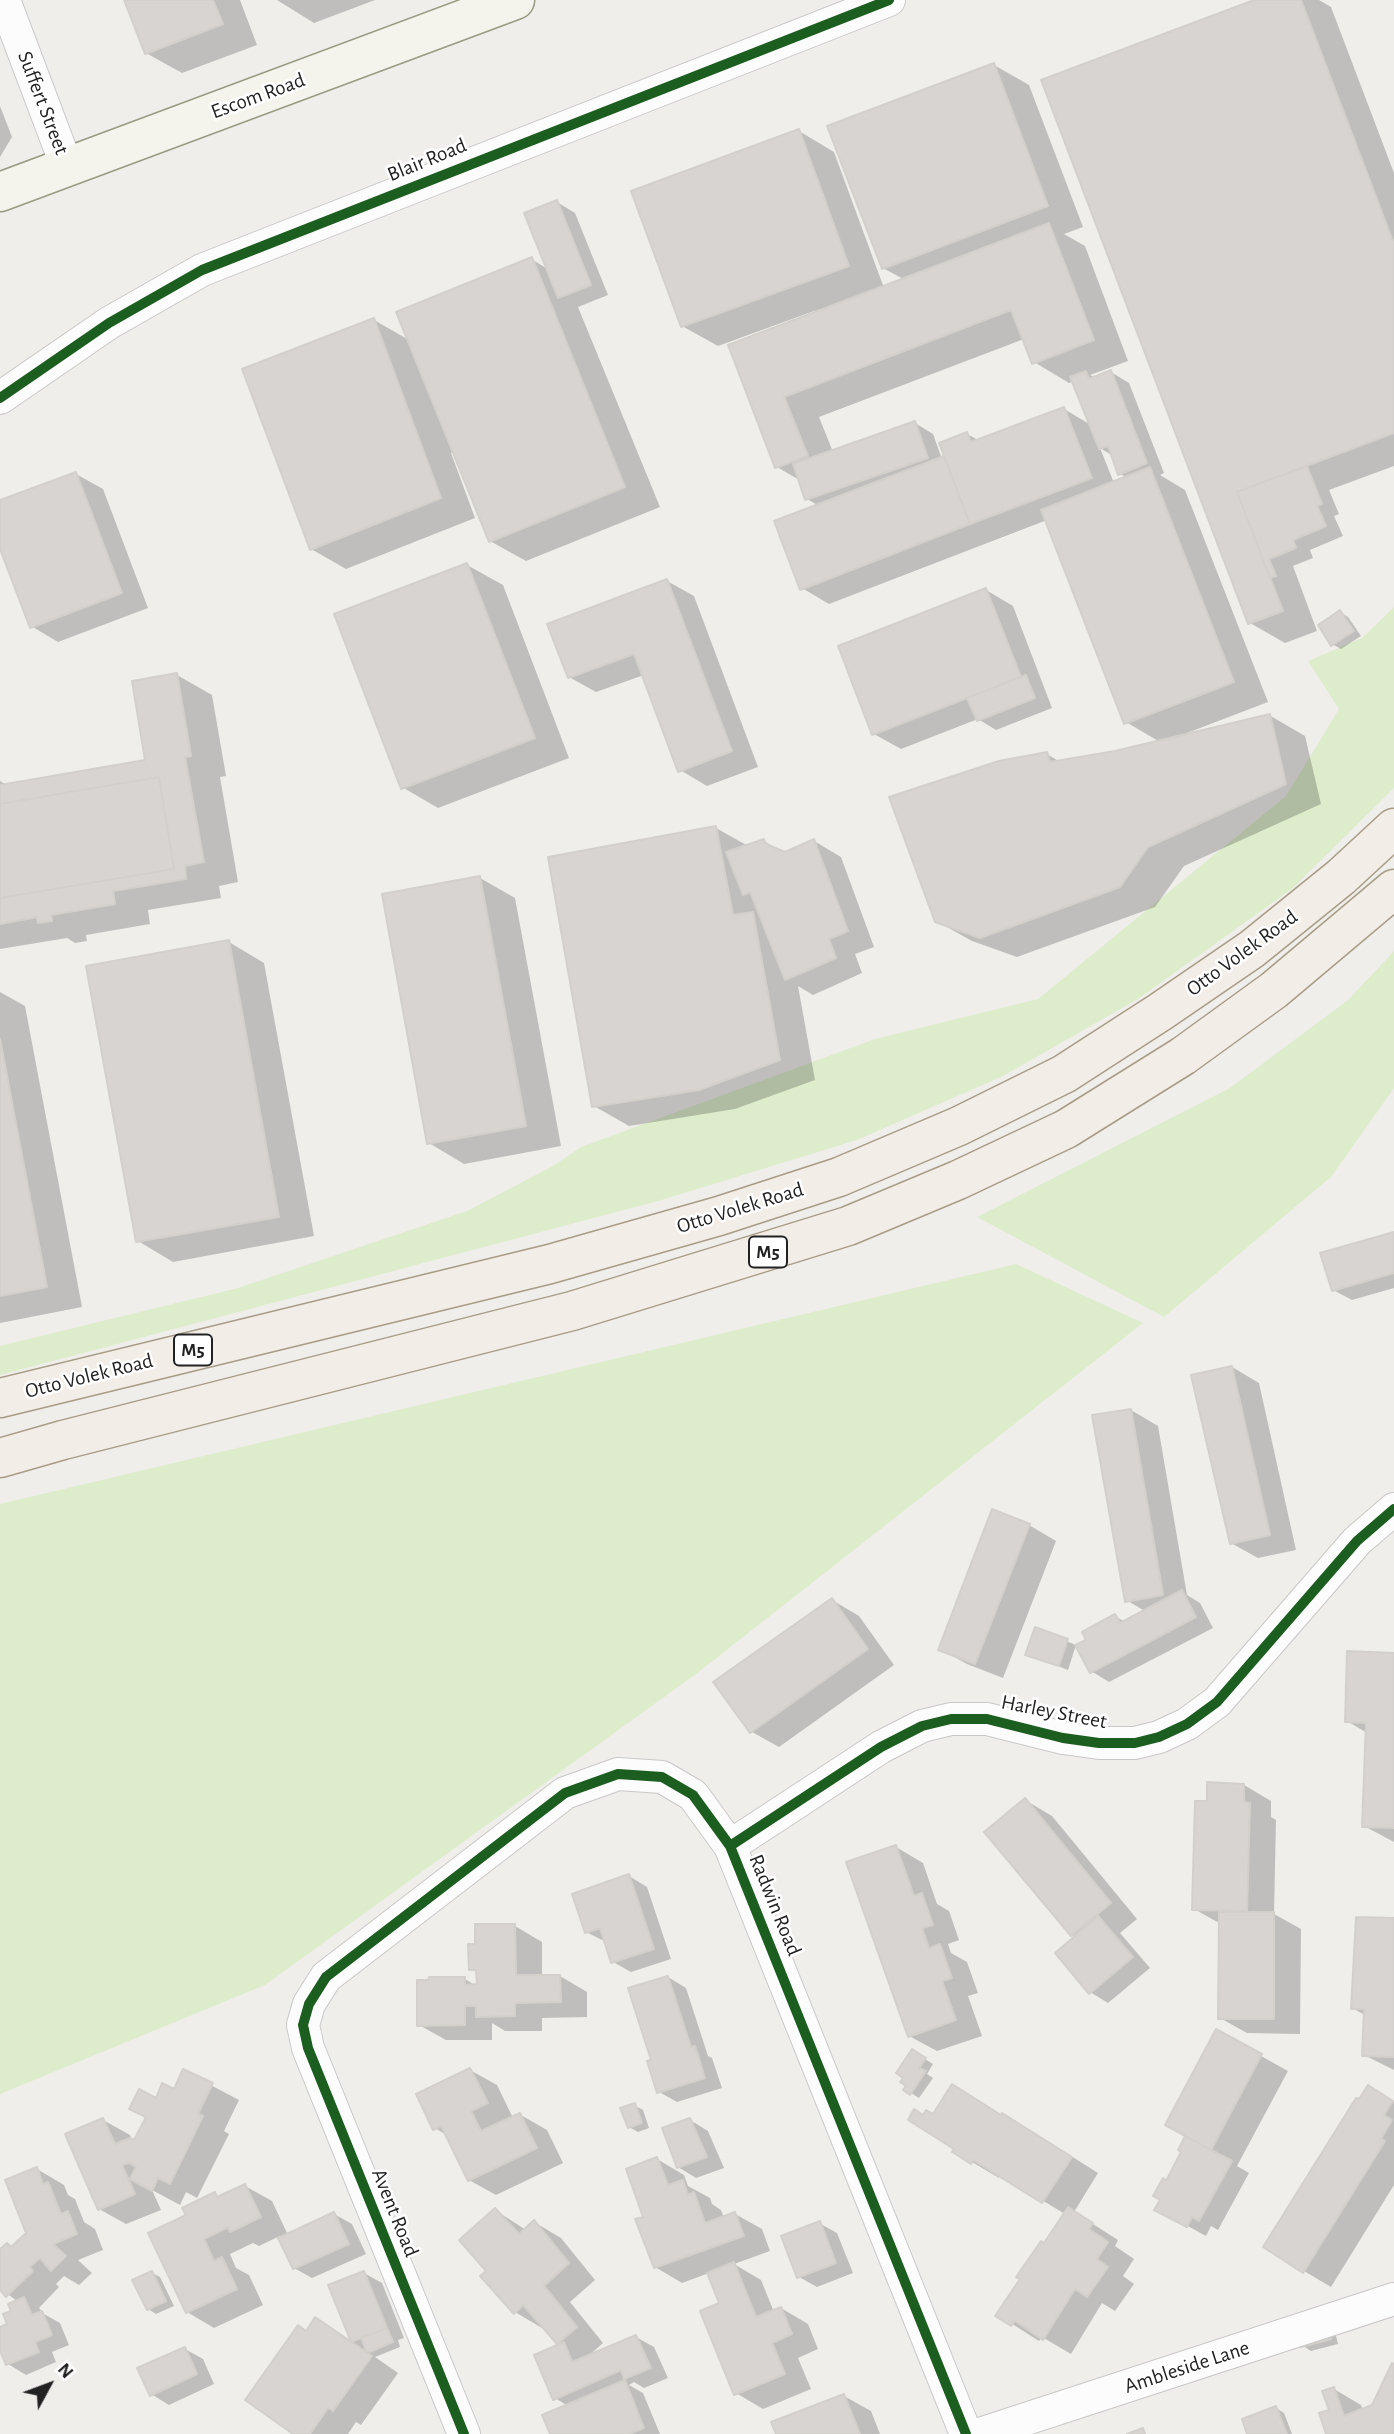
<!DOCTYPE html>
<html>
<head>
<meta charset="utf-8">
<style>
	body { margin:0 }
	#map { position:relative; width:1394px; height:2434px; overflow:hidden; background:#f0eeeb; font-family:"Alegreya Sans",sans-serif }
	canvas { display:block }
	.north { position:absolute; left:14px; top:2350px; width:70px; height:70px; -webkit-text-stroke:5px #fff; paint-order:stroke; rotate:49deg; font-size:19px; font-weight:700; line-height:28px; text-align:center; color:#222 }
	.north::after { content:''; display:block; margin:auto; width:24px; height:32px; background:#222; clip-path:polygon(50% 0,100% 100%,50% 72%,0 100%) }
</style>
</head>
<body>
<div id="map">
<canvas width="1394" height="2434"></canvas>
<div class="north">N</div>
</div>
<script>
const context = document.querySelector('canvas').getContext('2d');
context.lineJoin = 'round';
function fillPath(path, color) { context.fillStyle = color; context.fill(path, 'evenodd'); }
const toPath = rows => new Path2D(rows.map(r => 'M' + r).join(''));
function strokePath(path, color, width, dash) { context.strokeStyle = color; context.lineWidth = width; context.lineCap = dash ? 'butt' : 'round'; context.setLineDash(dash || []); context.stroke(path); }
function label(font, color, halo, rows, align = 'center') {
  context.font = font + ' "Alegreya Sans",sans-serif'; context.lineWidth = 5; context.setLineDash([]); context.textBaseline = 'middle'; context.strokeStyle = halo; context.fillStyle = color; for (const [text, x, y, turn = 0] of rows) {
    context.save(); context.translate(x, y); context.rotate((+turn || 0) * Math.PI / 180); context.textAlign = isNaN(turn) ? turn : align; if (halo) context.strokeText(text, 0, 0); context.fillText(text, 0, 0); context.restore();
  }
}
fillPath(toPath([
	[1394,607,1394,788,1293,888,1138,999,1003,1076,857,1140,658,1201,0,1375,0,1346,238,1288,467,1211,553,1166,581,1147,875,1039,1038,999,1286,796,1339,709,1308,661,1362,638],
	[1394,951,1394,1088,1331,1177,1164,1317,977,1217,1230,1088,1348,1000],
	[1016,1264,1143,1323,696,1674,265,1985,0,2094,0,1504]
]), '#ddeccb');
fillPath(toPath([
	[126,0,240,0,257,45,182,73,146,53],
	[277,0,375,0,314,23],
	[1259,0,1319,0,1331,7,1394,173,1394,466,1329,490,1339,514,1334,516,1343,536,1310,550,1313,558,1293,566,1317,631,1285,643,1250,623,1044,81],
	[994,65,1029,85,1083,227,1064,234,1085,246,1128,361,1090,375,1096,378,1111,372,1129,383,1164,473,1160,475,1185,490,1268,702,1187,733,1188,735,1269,715,1305,736,1321,804,1184,866,1155,907,1017,957,972,941,936,921,1047,754,1060,762,1115,753,1160,742,1126,722,1047,520,829,604,802,588,819,506,807,499,801,481,777,467,730,346,815,314,814,311,718,346,682,326,799,131,834,152,884,288,905,280,883,268],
	[1024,339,1034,362,1069,383,1074,381,1091,425,1064,409,980,441,967,434,942,459,933,434,915,423,833,452,819,417],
	[1100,448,1113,456,1120,474,1128,478,1114,483],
	[0,106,12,137,0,157],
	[557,202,575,213,608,295,578,307,660,507,526,561,490,541,454,452,451,453,475,518,346,569,311,549,374,320,409,340,531,259,548,269],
	[76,474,103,489,148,608,58,642,31,626,0,544,0,502],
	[467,565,503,585,569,758,438,808,402,787],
	[667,581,694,596,758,767,707,786,680,770,644,675,596,692,569,677],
	[986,590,1013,606,1052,708,996,730,978,719,901,749,874,734],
	[1340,612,1348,617,1361,636,1341,649,1332,644],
	[177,675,212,695,226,776,220,777,238,882,219,886,221,898,148,910,150,924,86,935,87,941,75,943,67,938,0,949,0,781,7,785,147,761],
	[716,828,748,846,764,841,786,854,814,841,841,857,874,947,855,954,862,973,813,995,798,986,815,1080,735,1109,629,1126,594,1106],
	[480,878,515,898,561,1146,464,1164,429,1143],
	[229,942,264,963,314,1236,173,1262,138,1241],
	[0,992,25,1006,82,1307,0,1323],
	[1394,1233,1394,1288,1352,1300,1333,1290],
	[1232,1367,1259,1383,1296,1550,1258,1558,1231,1543],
	[1131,1410,1158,1426,1187,1595,1200,1603,1213,1628,1109,1682,1091,1671,1115,1616,1125,1622,1145,1611,1126,1600],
	[1029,1525,1056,1541,1003,1678,967,1664,940,1649],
	[832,1600,859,1616,894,1665,779,1747,752,1732],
	[1036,1629,1076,1645,1068,1670,1027,1654],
	[1394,1655,1394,1842,1364,1826,1367,1733,1347,1721],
	[1244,1785,1271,1801,1271,1817,1276,1820,1274,1914,1301,1929,1300,2034,1247,2033,1220,2018,1221,1924,1194,1909,1209,1803],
	[1025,1800,1052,1816,1137,1919,1120,1933,1150,1968,1108,2003,1090,1992,1076,1937,1072,1935],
	[896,1847,923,1863,937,1904,949,1911,959,1940,948,1944,951,1953,967,1962,978,1993,968,1996,982,2036,937,2051,909,2036],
	[629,1876,647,1887,671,1959,631,1972,613,1962,606,1942,586,1932],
	[1394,1920,1394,2070,1364,2055,1365,2015,1352,2008],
	[515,1926,542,1942,542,1977,560,1976,587,1992,587,2017,542,2018,542,2031,505,2031,492,2023,492,2040,446,2040,419,2025,465,1979,478,1987,478,1973,471,1969,477,1946],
	[668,1977,686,1988,708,2056,712,2058,722,2088,677,2102,659,2092,653,2061],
	[912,2051,933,2064,927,2074,933,2078,919,2098,906,2090],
	[1261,2056,1288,2071,1237,2166,1249,2173,1218,2230,1211,2226,1206,2236,1175,2219,1167,2183,1184,2151,1181,2149,1187,2136],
	[470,2070,497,2085,513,2118,519,2114,547,2130,563,2163,496,2195,469,2180,448,2136,435,2128],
	[184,2071,239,2100,224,2131,229,2134,197,2198,186,2192,180,2205,152,2190,161,2210,126,2224,99,2209,103,2120,130,2135,134,2144,156,2100,174,2092],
	[1368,2087,1394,2102,1394,2185,1331,2287,1304,2271,1359,2102],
	[634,2105,643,2110,649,2128,638,2132,629,2127],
	[923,2117,1002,2117,1030,2130,1098,2173,1074,2212,1118,2240,1115,2246,1134,2259,1123,2276,1134,2284,1115,2311,1102,2303,1071,2354,1042,2337,1039,2341,998,2315,1065,2214,1000,2175,999,2178,972,2162],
	[690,2120,708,2131,724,2168,696,2178,678,2167],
	[657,2159,684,2175,688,2186,710,2198,712,2204,721,2210,724,2218,735,2214,762,2229,770,2251,734,2264,761,2280,774,2312,781,2308,808,2324,818,2349,798,2358,811,2389,763,2409,736,2393,721,2304,709,2273,682,2283,655,2267,645,2218],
	[37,2169,64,2185,68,2195,75,2199,84,2222,95,2229,103,2250,78,2260,92,2273,79,2285,64,2276,56,2284,59,2287,39,2308,44,2314,60,2323,69,2345,52,2352,56,2362,26,2375,8,2364,0,2347,0,2329,10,2325,18,2302,0,2288,0,2251,13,2248,28,2234],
	[245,2186,272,2201,288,2235,334,2214,352,2224,366,2254,312,2278,294,2268,280,2236,259,2246,253,2243,230,2254,236,2268,249,2275,263,2305,214,2328,187,2312,188,2216,215,2194,220,2197],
	[495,2210,526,2230,534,2222,561,2238,595,2280,570,2302,603,2343,586,2358,636,2337,654,2347,668,2378,644,2388,634,2382,629,2385,643,2393,660,2434,551,2434,568,2406,555,2398,562,2345,544,2326,542,2328,515,2312,489,2271],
	[819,2223,837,2233,853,2273,817,2287,799,2277],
	[152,2273,160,2277,174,2306,156,2314,148,2309],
	[364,2273,382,2283,404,2338,398,2340,400,2347,375,2357,398,2373,361,2425,356,2422,348,2434,296,2434,307,2332,316,2319,353,2342,331,2286],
	[1327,2331,1336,2336,1338,2344,1311,2351,1303,2346],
	[185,2349,203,2359,214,2384,169,2405,151,2394],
	[1394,2366,1394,2434,1328,2434,1334,2389,1361,2405,1363,2411,1373,2407],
	[844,2396,871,2411,880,2434,778,2434],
	[1276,2408,1284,2413,1292,2434,1249,2434]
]), '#0003');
const building = toPath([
	[124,0,213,0,223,24,145,54,124,0],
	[1254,0,1301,0,1394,244,1394,433,1237,492,1283,611,1248,624,1041,80,1254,0],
	[994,63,1048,206,882,269,827,126,994,63],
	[799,129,849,266,681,327,631,191,799,129],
	[557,200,591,285,558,298,524,213,557,200],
	[1049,223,1094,340,1032,364,1011,310,784,397,808,456,775,468,728,345,1049,223],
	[532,257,625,487,489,542,396,312,532,257],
	[374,318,441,498,310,550,242,369,374,318],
	[1111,370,1147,463,1118,475,1108,446,1099,449,1070,377,1086,371,1089,379,1111,370],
	[1064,407,1092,478,970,524,939,443,967,432,971,442,1064,407],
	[915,421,928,458,805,500,793,464,915,421],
	[944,456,970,524,800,590,774,521,944,456],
	[1307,466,1322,504,1317,506,1326,526,1293,540,1296,548,1269,559,1276,576,1270,578,1237,492,1307,466],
	[1150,467,1234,682,1124,724,1041,510,1150,467],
	[76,472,122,593,30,628,0,549,0,500,76,472],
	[467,563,535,738,401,789,334,614,467,563],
	[667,579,732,751,678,772,634,654,568,678,547,624,667,579],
	[986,588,1021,677,872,735,838,646,986,588],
	[1340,610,1354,631,1331,646,1318,625,1340,610],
	[177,673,191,756,185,757,204,862,185,866,186,879,113,891,115,904,51,915,52,921,38,923,37,917,0,924,0,898,174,869,159,777,0,804,0,785,145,760,132,681,177,673],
	[1026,675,1035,698,977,721,967,698,1026,675],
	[1270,714,1286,784,1148,847,1120,887,980,938,935,922,889,797,999,761,1047,752,1050,762,1115,751,1270,714],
	[159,777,174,869,0,898,0,804,159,777],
	[716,826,733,915,753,912,780,1060,699,1090,592,1107,548,857,716,826],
	[764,839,766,844,785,852,814,839,848,931,829,939,836,958,785,980,750,892,743,895,726,852,764,839],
	[480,876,526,1126,427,1144,382,894,480,876],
	[229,940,279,1217,136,1242,86,966,229,940],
	[0,1039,47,1287,0,1296,0,1039],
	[1394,1232,1394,1273,1332,1291,1320,1253,1394,1232],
	[1232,1366,1270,1535,1230,1544,1191,1375,1232,1366],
	[1131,1409,1163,1595,1125,1602,1092,1415,1131,1409],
	[992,1509,1030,1524,975,1664,938,1650,992,1509],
	[1182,1590,1196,1617,1090,1673,1075,1645,1086,1640,1082,1632,1115,1614,1120,1623,1182,1590],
	[832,1598,868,1649,750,1733,713,1682,832,1598],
	[1035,1627,1068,1639,1059,1666,1025,1655,1035,1627],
	[1347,1651,1394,1653,1394,1828,1362,1827,1366,1723,1345,1722,1347,1651],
	[1207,1782,1244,1784,1244,1802,1250,1803,1247,1911,1192,1910,1195,1801,1207,1801,1207,1782],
	[1025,1798,1111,1903,1071,1936,984,1832,1025,1798],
	[896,1845,914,1896,922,1893,933,1925,922,1928,929,1948,940,1944,952,1978,942,1981,956,2020,908,2037,846,1862,896,1845],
	[629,1874,654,1949,611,1963,600,1928,585,1933,572,1894,629,1874],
	[1219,1912,1274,1912,1274,2019,1218,2019,1219,1912],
	[1098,1916,1133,1957,1089,1994,1055,1953,1098,1916],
	[1356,1917,1394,1918,1394,2057,1362,2056,1364,2009,1351,2009,1356,1917],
	[475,1924,515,1924,516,1975,560,1975,561,2002,515,2003,515,2016,476,2017,476,2006,465,2006,465,2025,417,2026,417,1980,428,1980,429,1977,465,1977,465,1985,477,1984,476,1970,469,1970,468,1944,475,1944,475,1924],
	[668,1976,691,2047,695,2046,705,2078,657,2093,647,2061,651,2060,628,1988,668,1976],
	[1216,2029,1262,2054,1211,2150,1165,2125,1216,2029],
	[912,2049,926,2058,919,2068,926,2071,910,2095,903,2090,906,2086,900,2082,903,2078,896,2073,912,2049],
	[470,2068,488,2103,471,2111,481,2131,520,2113,537,2148,468,2181,441,2126,433,2130,416,2094,470,2068],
	[183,2069,213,2083,198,2114,203,2116,170,2184,158,2178,152,2191,130,2179,136,2167,129,2163,122,2165,135,2194,98,2210,65,2134,103,2118,115,2144,130,2138,134,2140,146,2117,129,2109,139,2089,156,2098,162,2083,174,2089,183,2069],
	[952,2084,1001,2115,1002,2113,1072,2157,1042,2203,973,2160,971,2164,952,2152,954,2149,908,2120,914,2109,923,2115,926,2110,933,2114,952,2084],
	[1368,2085,1393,2101,1384,2115,1392,2120,1381,2139,1385,2141,1303,2273,1263,2247,1356,2098,1359,2099,1368,2085],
	[635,2103,642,2123,628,2128,620,2108,635,2103],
	[690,2118,707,2157,677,2168,662,2128,690,2118],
	[1185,2136,1232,2161,1199,2221,1192,2217,1187,2227,1154,2210,1160,2200,1153,2196,1163,2178,1166,2181,1181,2152,1178,2150,1185,2136],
	[657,2157,668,2185,683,2180,688,2195,694,2192,705,2223,735,2212,744,2236,654,2268,635,2219,643,2217,626,2169,657,2157],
	[37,2167,43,2184,48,2182,61,2214,68,2211,77,2234,53,2244,66,2256,51,2271,40,2258,30,2267,33,2271,6,2297,0,2290,0,2249,7,2243,11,2247,26,2233,5,2180,37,2167],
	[245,2184,261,2217,230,2232,228,2227,204,2239,214,2261,222,2257,237,2289,186,2313,148,2233,186,2215,182,2208,215,2192,217,2197,245,2184],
	[1068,2207,1093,2223,1089,2229,1108,2242,1097,2259,1108,2267,1087,2297,1075,2289,1043,2340,1015,2321,1011,2326,995,2316,1020,2279,1016,2277,1041,2241,1044,2243,1068,2207],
	[495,2208,519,2234,534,2220,569,2263,544,2286,577,2327,557,2344,523,2305,514,2314,480,2276,486,2271,459,2240,495,2208],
	[334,2212,349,2244,293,2269,278,2238,334,2212],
	[820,2221,836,2263,797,2278,781,2236,820,2221],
	[734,2262,756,2317,781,2307,792,2334,772,2343,785,2374,734,2395,700,2311,719,2303,707,2273,734,2262],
	[152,2271,166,2301,147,2310,132,2280,152,2271],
	[364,2271,387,2328,351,2342,328,2285,364,2271],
	[24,2297,32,2315,42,2311,52,2335,35,2342,39,2352,6,2365,0,2351,0,2327,7,2324,3,2314,11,2311,8,2304,24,2297],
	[315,2317,372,2356,333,2411,328,2408,310,2434,293,2434,245,2400,298,2325,306,2331,315,2317],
	[387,2328,393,2342,367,2353,361,2338,387,2328],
	[1328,2329,1331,2339,1301,2347,1299,2336,1328,2329],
	[636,2335,651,2368,624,2379,621,2370,553,2400,534,2355,564,2342,572,2362,636,2335],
	[185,2347,197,2374,150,2396,137,2368,185,2347],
	[1392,2363,1394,2364,1394,2434,1326,2434,1319,2413,1329,2410,1322,2391,1334,2387,1344,2416,1372,2405,1392,2363],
	[625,2380,644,2428,629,2434,550,2434,542,2415,625,2380],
	[844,2394,860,2434,776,2434,771,2422,844,2394],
	[1276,2406,1287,2434,1247,2434,1242,2419,1276,2406],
	[1143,2428,1145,2434,1127,2434,1143,2428]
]);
fillPath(building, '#d7d4d2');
strokePath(building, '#d3d0cc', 2);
const street = toPath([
	[4,0,67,167],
	[0,398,109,323,202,270,889,0],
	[730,1846,881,1747,922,1726,951,1719,987,1719,1063,1738,1099,1743,1135,1743,1159,1737,1187,1724,1217,1702,1357,1541,1394,1509],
	[464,2434,308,2048,303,2025,309,2004,326,1977,565,1793,618,1774,662,1777,693,1795,730,1846,966,2434],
	[980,2434,1394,2299]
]);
const secondary = toPath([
	[0,192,515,0]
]);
const primary = toPath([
	[0,1398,550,1264,719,1216,839,1177,959,1126,1064,1074,1160,1012,1252,949,1341,877,1394,828],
	[0,1458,63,1440,572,1311,848,1226,958,1180,1066,1129,1183,1056,1274,990,1394,889]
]);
strokePath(street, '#c9c8c7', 34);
strokePath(secondary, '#999a82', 41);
strokePath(primary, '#a79c86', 41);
strokePath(street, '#fdfcfc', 32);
strokePath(secondary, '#f4f4ed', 38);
strokePath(primary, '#f3ede7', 38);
strokePath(toPath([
	[0,398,109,323,202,270,889,0],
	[730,1846,881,1747,922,1726,951,1719,987,1719,1063,1738,1099,1743,1135,1743,1159,1737,1187,1724,1217,1702,1357,1541,1394,1509],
	[464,2434,308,2048,303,2025,309,2004,326,1977,565,1793,618,1774,662,1777,693,1795,730,1846,966,2434]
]), '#1b5e20', 10);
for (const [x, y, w] of [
	[768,1252,38],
	[193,1350,38]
]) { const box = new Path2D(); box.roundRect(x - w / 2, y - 15.5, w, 31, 5); context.fillStyle = '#fff'; context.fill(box); strokePath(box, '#222', 2); }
label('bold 19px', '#222', null, [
	["M5",768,1252],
	["M5",193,1350]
]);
label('21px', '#222', '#fff', [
	["Escom Road",258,96,-20],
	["Suffert Street",43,103,69],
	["Blair Road",427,160,-22],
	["Otto Volek Road",1242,953,-36],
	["Otto Volek Road",740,1208,-17],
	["Otto Volek Road",89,1376,-14],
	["Harley Street",1054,1712,11],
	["Radwin Road",775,1905,68],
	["Avent Road",395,2213,68],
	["Ambleside Lane",1187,2367,-18]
]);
</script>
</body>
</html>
